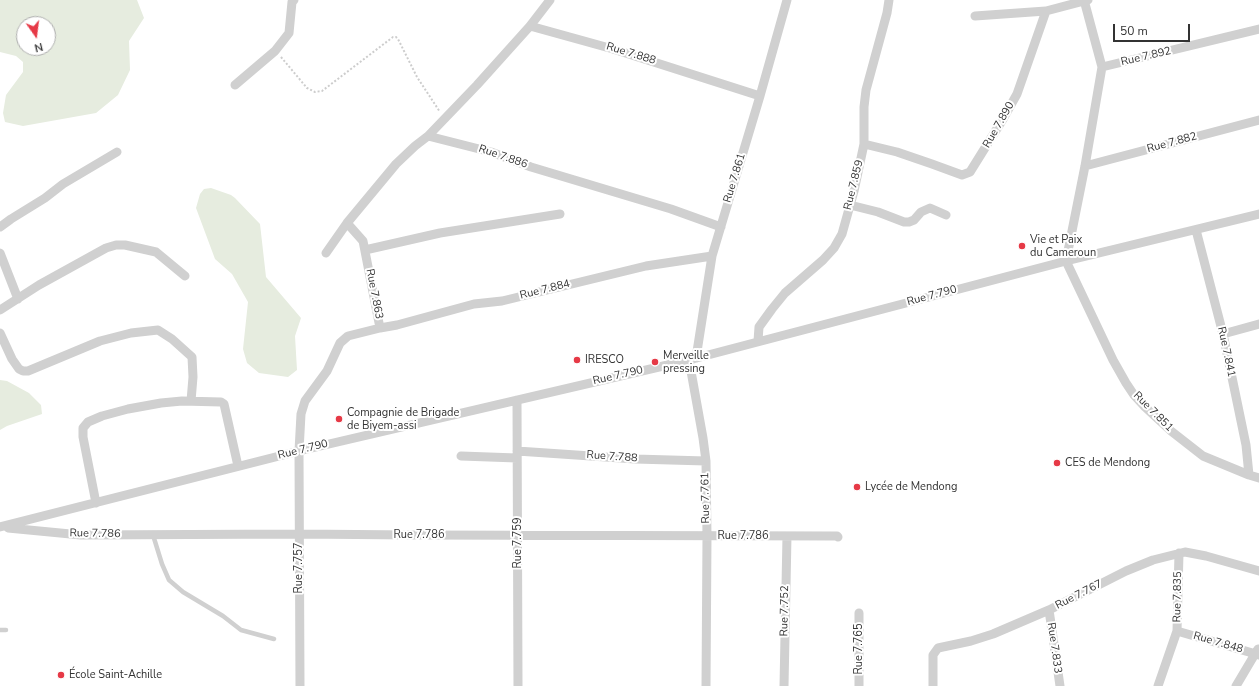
<!DOCTYPE html>
<html>
<head>
<meta charset="utf-8">
<style>
	body { margin:0 }
	#map { position:relative; width:1259px; height:686px; overflow:hidden; background:#fff; font-family:"Nunito Sans",sans-serif }
	canvas { display:block }
	.north { position:absolute; left:16px; top:16px; width:40px; height:40px; box-sizing:border-box; background:#fff; border:1px solid #adadad; border-radius:50%; rotate:166deg; font-size:11px; font-weight:700; line-height:16px; text-align:center; color:#333 }
	.north::after { content:''; display:block; margin:auto; width:14px; height:18px; background:#e63946; clip-path:polygon(50% 0,100% 100%,50% 72%,0 100%) }
	.scale { position:absolute; left:1113px; top:24px; width:77px; height:18px; box-sizing:border-box; border:2px solid #333; border-top:0; padding-left:5px; font-size:12px; line-height:14px; white-space:nowrap; color:#333; -webkit-text-stroke:3px #fff; paint-order:stroke }
</style>
</head>
<body>
<div id="map">
<canvas width="1259" height="686"></canvas>
<div class="north">N</div>
<div class="scale">50 m</div>
</div>
<script>
const context = document.querySelector('canvas').getContext('2d');
context.lineJoin = 'round';
function fillPath(path, color) { context.fillStyle = color; context.fill(path, 'evenodd'); }
const toPath = rows => new Path2D(rows.map(r => 'M' + r).join(''));
function strokePath(path, color, width, dash) { context.strokeStyle = color; context.lineWidth = width; context.lineCap = dash ? 'butt' : 'round'; context.setLineDash(dash || []); context.stroke(path); }
function label(font, color, halo, rows, align = 'center') {
  context.font = font + ' "Nunito Sans",sans-serif'; context.lineWidth = 4; context.setLineDash([]); context.textBaseline = 'middle'; context.strokeStyle = halo; context.fillStyle = color; for (const [text, x, y, turn = 0] of rows) {
    context.save(); context.translate(x, y); context.rotate((+turn || 0) * Math.PI / 180); context.textAlign = isNaN(turn) ? turn : align; if (halo) context.strokeText(text, 0, 0); context.fillText(text, 0, 0); context.restore();
  }
}
fillPath(toPath([
	[0,0,137,0,144,18,129,41,130,70,118,95,96,113,23,126,5,122,3,113,6,95,23,72,23,62,16,56,0,52],
	[24,24,48,24,48,48,24,48],
	[211,188,231,195,235,198,260,224,266,277,301,318,295,336,297,370,288,377,259,373,247,363,243,349,248,302,232,274,215,259,196,208,200,194,204,189],
	[0,380,7,381,29,393,41,405,42,414,7,426,0,430]
]), '#e6ecdf');
strokePath(toPath([
	[281,57,307,88,315,92,322,91,393,37,396,37,398,39,417,77,440,112]
]), '#cdcdcd', 2, [2, 2]);
strokePath(toPath([
	[153,535,162,564,169,580,183,592,223,616,241,630,274,639],
	[0,630,6,630]
]), '#d0d0d0', 4.5);
strokePath(toPath([
	[550,0,530,26,613,49,760,96],
	[1084,0,1102,67,1085,166,1066,261,1113,360,1126,383,1134,395,1145,407,1171,431,1203,456,1249,475,1259,478],
	[975,16,1046,11],
	[530,26,477,85,428,136,491,152,531,167,671,209,721,227],
	[1102,67,1259,29],
	[235,85,275,51,289,33,292,2,294,0],
	[864,144,897,152,932,164,962,175,970,172,1003,119,1017,94,1046,11,1088,0],
	[1085,166,1259,120],
	[850,205,878,212,904,222,909,222,914,220,921,212,930,208,946,215],
	[0,227,11,219,45,198,63,184,117,152],
	[1196,230,1223,334,1246,445,1249,475],
	[365,250,440,233,560,214],
	[0,253,18,299],
	[326,253,347,223],
	[0,310,39,285,106,248,116,245,125,245,156,252,185,276],
	[380,328,397,325,474,304,502,301,646,266,712,256],
	[0,333,12,359,19,369,23,371,28,371,100,341,131,333,158,330,172,339,192,357,193,377,191,401],
	[1223,334,1259,324],
	[758,341,759,327,772,309,785,293,823,260,834,248,842,234,854,191,864,144,864,107,866,90,887,13,889,0],
	[696,358,712,256,760,96,787,0],
	[689,360,703,438,706,461,707,536,706,686],
	[517,400,518,686],
	[517,451,635,459,706,461],
	[461,456,517,458],
	[96,503,83,437,83,428,88,422,102,416,128,409,161,403,182,401,221,402,224,404,238,466],
	[0,527,299,451,689,360,1066,261,1259,214],
	[8,528,81,535,299,534,413,535,837,536,838,537],
	[1049,610,1060,686],
	[1177,631,1259,655],
	[300,686,299,451,301,414,305,401,327,371,340,343,348,336,380,328,363,241,347,223,396,164,415,146,428,136],
	[784,686,787,536],
	[859,686,859,613],
	[933,686,933,655,938,648,971,641,993,634,1049,610,1126,571,1153,560,1185,552,1206,556,1259,571],
	[1158,686,1177,631,1179,553],
	[1236,686,1258,649]
]), '#d0d0d0', 9);
for (const [x, y, r, color] of [
	[1022,246,4,"#e63946"],
	[577,360,4,"#e63946"],
	[655,362,4,"#e63946"],
	[339,419,4,"#e63946"],
	[1057,463,4,"#e63946"],
	[857,487,4,"#e63946"],
	[61,675,4,"#e63946"]
]) { const dot = new Path2D(); dot.arc(x, y, r, 0, 2 * Math.PI); context.fillStyle = color; context.fill(dot); strokePath(dot, '#fff', 1.5); }
label('11px', '#333', '#fff', [
	["Rue 7.888",631,54,17],
	["Rue 7.892",1146,57,-13],
	["Rue 7.890",999,125,-60],
	["Rue 7.882",1172,143,-15],
	["Rue 7.886",503,157,19],
	["Rue 7.861",735,178,-73],
	["Rue 7.859",854,185,-76],
	["Rue 7.884",545,290,-14],
	["Rue 7.863",374,294,79],
	["Rue 7.790",932,296,-15],
	["Rue 7.841",1226,352,78],
	["Rue 7.790",618,376,-13],
	["Rue 7.851",1153,412,45],
	["Rue 7.790",303,450,-14],
	["Rue 7.788",612,457,4],
	["Rue 7.761",706,498,-91],
	["Rue 7.786",95,534,1],
	["Rue 7.786",419,535],
	["Rue 7.786",743,536],
	["Rue 7.759",518,543,-90],
	["Rue 7.757",299,568,-90],
	["Rue 7.767",1079,595,-27],
	["Rue 7.835",1178,597,-89],
	["Rue 7.752",785,611,-89],
	["Rue 7.848",1218,643,16],
	["Rue 7.833",1054,648,82],
	["Rue 7.765",859,649,-90]
]);
label('11px', '#333', '#fff', [
	["Vie et Paix",1030,240],
	["du Cameroun",1030,253],
	["Merveille",663,356],
	["pressing",663,369],
	["IRESCO",585,360],
	["Compagnie de Brigade",347,413],
	["de Biyem-assi",347,426],
	["CES de Mendong",1065,463],
	["Lycée de Mendong",865,487],
	["École Saint-Achille",69,675]
], 'left');
</script>
</body>
</html>
